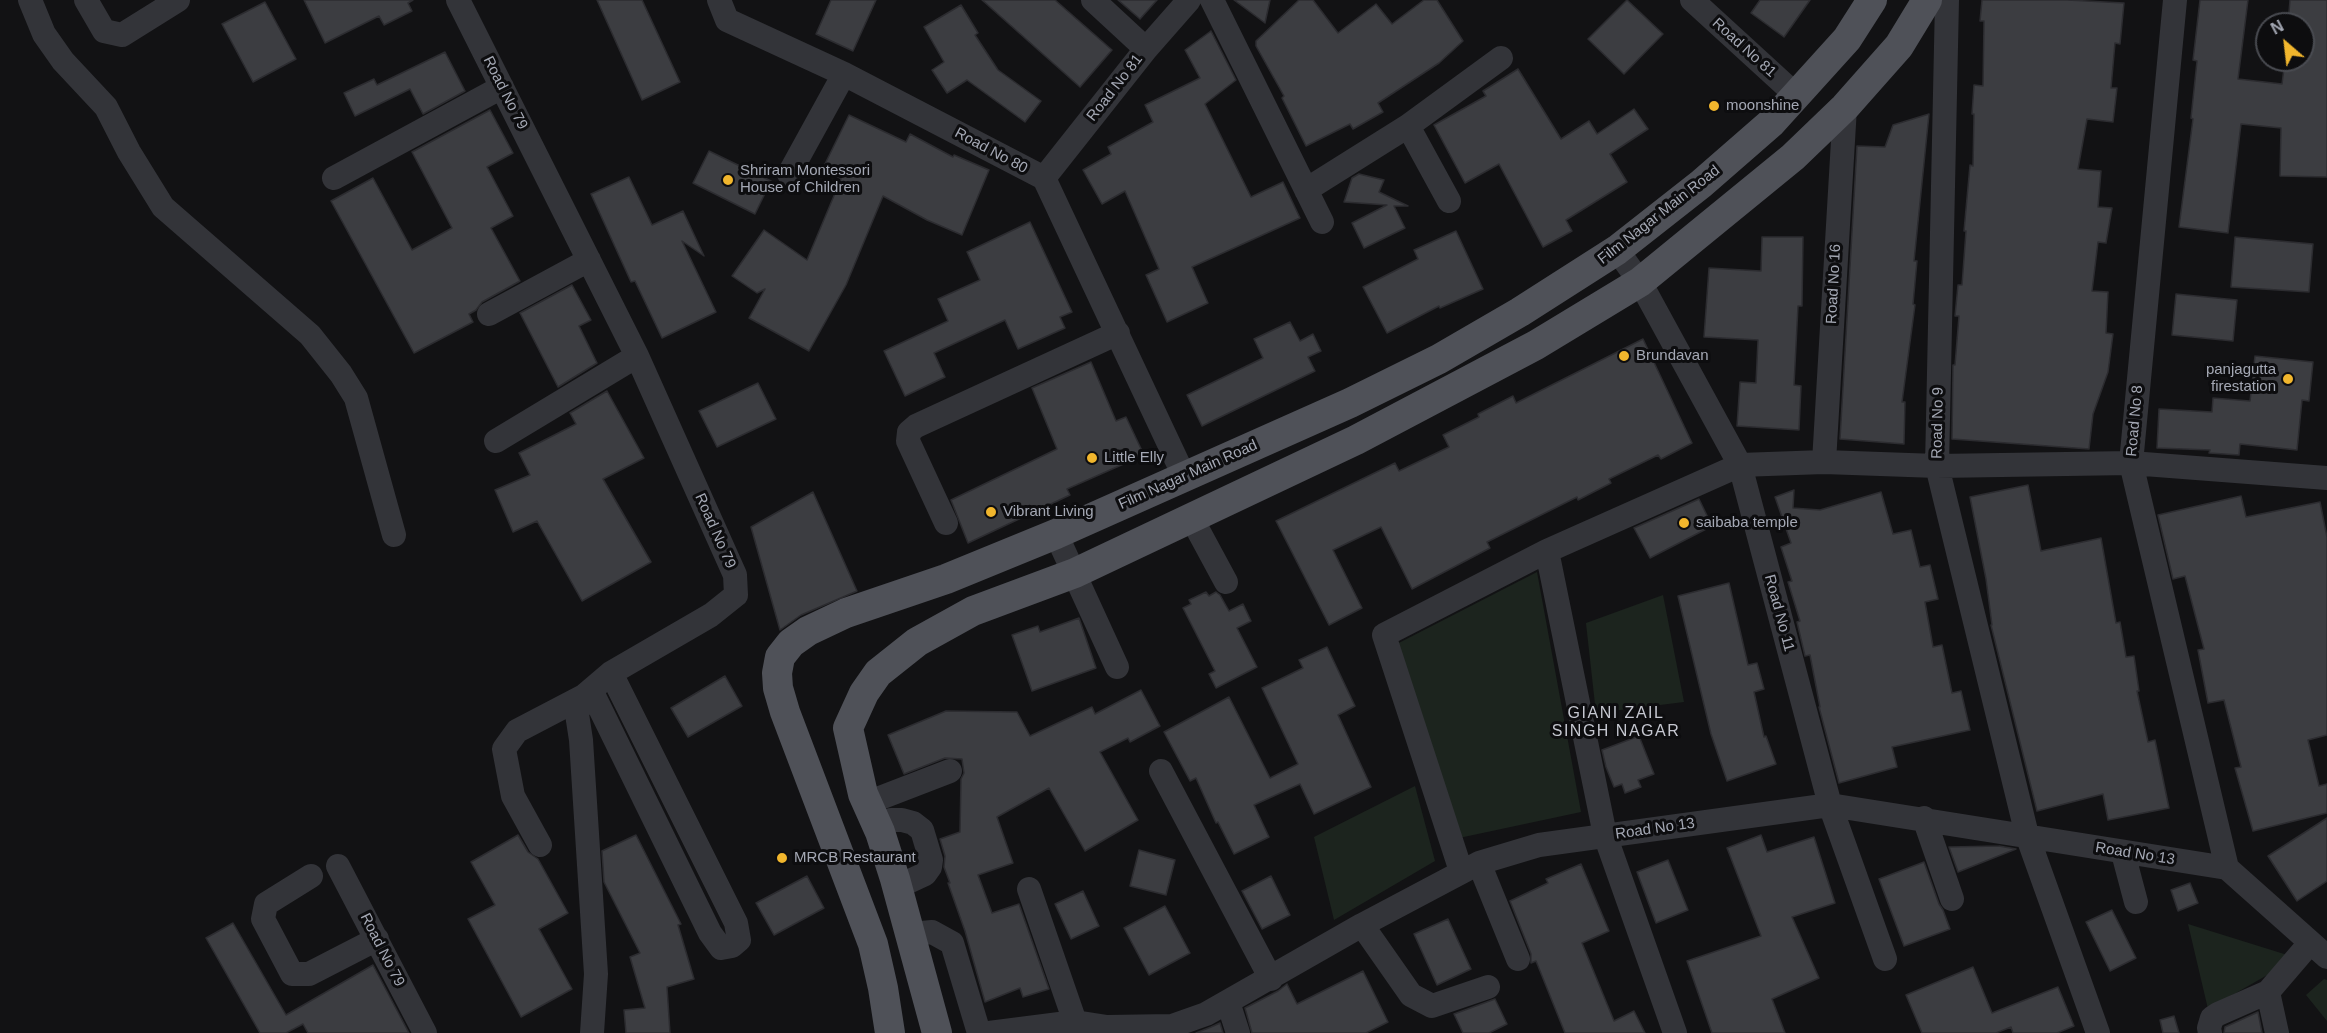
<!DOCTYPE html>
<html>
<head>
<meta charset="utf-8">
<style>
	body { margin:0 }
	#map { position:relative; width:2327px; height:1033px; overflow:hidden; background:#121214; font-family:Arial,sans-serif }
	canvas { display:block }
	.north { position:absolute; left:2255px; top:12px; width:60px; height:60px; box-sizing:border-box; background:#0d0d0f; border:2px solid #494b51; border-radius:50%; rotate:332deg; font-size:16px; font-weight:700; line-height:24px; text-align:center; color:#a4a8b4 }
	.north::after { content:''; display:block; margin:auto; width:21px; height:27px; background:#f1b62d; clip-path:polygon(50% 0,100% 100%,50% 72%,0 100%) }
</style>
</head>
<body>
<div id="map">
<canvas width="2327" height="1033"></canvas>
<div class="north">N</div>
</div>
<script>
const context = document.querySelector('canvas').getContext('2d');
context.lineJoin = 'round';
function fillPath(path, color) { context.fillStyle = color; context.fill(path, 'evenodd'); }
const toPath = rows => new Path2D(rows.map(r => 'M' + r).join(''));
function strokePath(path, color, width, dash) { context.strokeStyle = color; context.lineWidth = width; context.lineCap = dash ? 'butt' : 'round'; context.setLineDash(dash || []); context.stroke(path); }
function label(font, color, halo, rows, align = 'center') {
  context.font = font + ' Arial,sans-serif'; context.lineWidth = 6; context.setLineDash([]); context.textBaseline = 'middle'; context.strokeStyle = halo; context.fillStyle = color; for (const [text, x, y, turn = 0] of rows) {
    context.save(); context.translate(x, y); context.rotate((+turn || 0) * Math.PI / 180); context.textAlign = isNaN(turn) ? turn : align; if (halo) context.strokeText(text, 0, 0); context.fillText(text, 0, 0); context.restore();
  }
}
fillPath(toPath([
	[1537,572,1581,812,1459,838,1391,647],
	[1663,595,1684,702,1596,713,1586,623],
	[1415,786,1435,861,1334,920,1314,837],
	[2188,924,2297,958,2208,1009],
	[2324,979,2327,980,2327,1021,2306,995]
]), '#1c241e');
const building = toPath([
	[304,0,413,0,408,3,412,11,384,25,379,16,325,43,304,0],
	[597,0,642,0,680,82,642,100,597,0],
	[831,0,876,0,853,51,816,34,831,0],
	[982,0,1055,0,1112,50,1080,87,982,0],
	[1118,0,1157,0,1140,19,1118,0],
	[1234,0,1270,0,1265,23,1234,0],
	[1299,0,1313,0,1338,33,1376,4,1392,24,1424,0,1437,0,1463,41,1439,63,1378,103,1383,112,1353,129,1350,124,1306,146,1282,98,1284,96,1256,46,1256,41,1299,0],
	[1627,0,1663,34,1624,74,1588,39,1627,0],
	[1760,0,1810,0,1784,37,1751,13,1760,0],
	[1982,0,2068,0,2124,3,2120,44,2115,43,2111,88,2117,88,2113,122,2087,119,2078,169,2101,171,2098,207,2112,208,2106,243,2098,242,2092,291,2108,292,2106,333,2113,334,2108,372,2093,414,2089,449,1952,439,1953,365,1955,365,1959,316,1955,316,1958,285,1962,285,1966,231,1964,231,1970,165,1973,166,1974,114,1972,114,1974,85,1983,86,1984,21,1980,21,1982,0],
	[2200,0,2248,0,2238,79,2282,84,2285,60,2303,60,2303,24,2288,24,2290,0,2327,0,2327,177,2280,176,2281,128,2241,124,2228,233,2179,227,2193,119,2191,118,2197,61,2193,60,2200,0],
	[265,2,296,59,253,82,222,24,265,2],
	[961,5,978,33,975,35,998,70,1041,101,1025,122,967,80,947,93,932,70,944,62,924,27,961,5],
	[1211,31,1236,80,1205,104,1251,197,1283,182,1300,218,1192,267,1208,303,1167,322,1146,275,1159,269,1125,191,1102,204,1083,170,1111,154,1108,147,1153,122,1145,105,1200,78,1185,50,1211,31],
	[445,52,465,91,423,114,410,89,355,116,344,93,374,79,377,85,445,52],
	[1518,69,1561,139,1589,121,1597,134,1634,109,1648,129,1610,154,1627,182,1566,220,1572,231,1543,247,1499,164,1465,183,1434,125,1486,96,1483,91,1518,69],
	[490,110,513,153,487,167,513,216,491,228,520,281,482,302,476,310,469,314,473,322,414,353,331,201,373,178,412,250,452,228,412,152,490,110],
	[1929,114,1914,261,1917,261,1913,304,1915,305,1902,402,1905,402,1904,444,1840,439,1857,146,1885,147,1893,125,1929,114],
	[849,115,906,142,910,134,953,157,954,155,989,170,962,235,927,220,883,196,846,285,809,351,749,318,765,289,757,293,732,276,764,230,807,260,841,179,822,170,849,115],
	[709,151,771,181,755,214,693,183,709,151],
	[1359,174,1384,180,1379,192,1408,206,1394,206,1405,228,1364,248,1352,223,1387,205,1344,202,1352,178,1359,174],
	[629,177,652,225,683,211,704,256,682,241,716,312,662,338,635,281,631,282,591,194,629,177],
	[1030,222,1072,312,1060,317,1065,328,1018,349,1005,320,934,353,945,377,905,396,884,351,948,321,938,299,980,280,967,252,1030,222],
	[1456,231,1483,289,1440,308,1439,306,1387,333,1363,287,1418,259,1414,250,1456,231],
	[1762,237,1803,237,1802,306,1798,306,1794,385,1801,386,1799,430,1737,426,1740,382,1756,383,1758,340,1704,337,1709,268,1761,271,1762,237],
	[2235,237,2313,244,2309,292,2231,287,2235,237],
	[572,285,591,320,579,326,597,363,558,387,520,313,572,285],
	[2176,294,2237,300,2233,341,2172,335,2176,294],
	[1290,322,1300,341,1313,334,1321,351,1308,357,1315,371,1202,426,1187,395,1263,358,1254,339,1290,322],
	[1643,339,1692,443,1661,459,1658,455,1609,479,1611,483,1578,500,1577,497,1487,542,1490,548,1412,589,1381,527,1333,550,1362,608,1329,625,1276,521,1395,463,1399,471,1449,447,1443,435,1479,417,1478,414,1513,396,1516,403,1643,339],
	[2255,356,2313,362,2309,401,2302,400,2297,450,2240,444,2239,455,2209,453,2210,450,2157,448,2159,409,2212,412,2213,398,2250,401,2255,356],
	[1091,362,1116,421,1126,417,1144,455,1067,489,1070,495,968,543,951,500,1057,449,1032,388,1091,362],
	[758,383,776,419,717,447,699,411,758,383],
	[607,391,644,458,603,479,651,562,582,601,537,521,513,532,495,490,530,475,519,453,576,424,570,413,607,391],
	[2028,485,2041,551,2101,538,2116,623,2120,622,2126,657,2134,656,2139,691,2137,691,2148,742,2155,740,2169,808,2108,820,2103,794,2037,811,1991,625,1992,625,1986,579,1970,497,2028,485],
	[1794,490,1793,508,1820,510,1881,492,1893,534,1911,530,1920,567,1930,565,1938,599,1925,602,1933,647,1942,645,1952,693,1961,691,1970,730,1892,747,1897,767,1839,783,1819,707,1820,707,1810,655,1805,656,1797,622,1800,621,1788,582,1792,581,1781,547,1791,543,1775,497,1794,490],
	[813,492,857,591,801,615,780,630,751,527,813,492],
	[2241,496,2246,517,2320,502,2327,537,2327,735,2308,740,2319,786,2327,784,2327,813,2253,831,2235,768,2241,767,2224,700,2208,703,2198,650,2204,649,2185,576,2173,579,2158,515,2241,496],
	[1699,499,1712,526,1650,558,1634,528,1699,499],
	[1729,583,1748,665,1757,663,1764,689,1754,692,1764,737,1766,736,1776,764,1727,781,1711,734,1678,596,1729,583],
	[1206,592,1209,596,1216,592,1220,595,1229,611,1243,604,1251,621,1237,628,1257,667,1216,688,1209,674,1215,671,1183,608,1191,604,1189,600,1206,592],
	[1079,618,1096,668,1032,691,1012,635,1038,626,1040,632,1079,618],
	[1327,647,1355,706,1338,715,1371,787,1314,814,1300,784,1254,805,1269,837,1234,854,1218,822,1216,823,1196,778,1190,781,1164,732,1229,697,1270,778,1298,764,1262,688,1303,668,1299,660,1327,647],
	[725,676,742,706,688,737,671,708,725,676],
	[1141,690,1160,726,1130,742,1128,738,1100,752,1138,820,1085,851,1049,788,997,817,1013,863,978,875,992,913,1019,904,1049,989,1023,997,1020,988,985,1002,965,931,948,883,950,883,944,867,945,856,940,839,960,832,961,779,964,773,962,759,945,758,904,774,888,735,946,711,1017,712,1030,736,1092,707,1095,714,1141,690],
	[1639,736,1654,774,1638,780,1641,787,1625,793,1622,784,1614,787,1606,767,1602,750,1639,736],
	[2327,818,2327,881,2297,901,2268,856,2327,818],
	[518,835,528,852,538,859,568,913,539,929,572,989,521,1017,468,919,495,905,471,862,518,835],
	[636,835,681,924,678,925,694,979,667,987,670,1033,626,1033,624,1010,645,1008,630,957,640,953,604,882,602,851,636,835],
	[1761,835,1767,852,1814,837,1835,903,1792,917,1819,978,1772,999,1785,1033,1712,1033,1687,961,1761,936,1727,848,1761,835],
	[1999,846,2016,849,1958,872,1949,847,1999,846],
	[1139,850,1175,860,1166,895,1130,886,1139,850],
	[1668,860,1688,910,1656,923,1637,872,1668,860],
	[1924,862,1939,904,1943,910,1950,929,1904,946,1879,879,1924,862],
	[1581,864,1609,931,1582,943,1614,1021,1634,1011,1645,1033,1565,1033,1536,961,1531,963,1531,954,1510,901,1548,883,1546,879,1581,864],
	[807,876,824,908,774,935,756,903,807,876],
	[1271,876,1290,915,1262,929,1242,891,1271,876],
	[2190,883,2198,903,2178,911,2171,890,2190,883],
	[1083,891,1099,926,1071,939,1055,904,1083,891],
	[1165,906,1190,953,1149,975,1124,928,1165,906],
	[2112,910,2136,958,2110,971,2086,922,2112,910],
	[1448,919,1471,969,1437,985,1414,934,1448,919],
	[233,923,286,1015,373,965,409,1033,308,1033,303,1024,286,1033,260,1033,206,938,233,923],
	[1973,967,1992,1013,2058,987,2074,1026,2057,1033,2013,1033,2011,1027,1996,1033,1922,1033,1906,995,1973,967],
	[1363,971,1388,1022,1366,1033,1252,1033,1245,1008,1278,991,1287,984,1297,1004,1363,971],
	[1495,999,1507,1024,1489,1033,1463,1033,1454,1014,1495,999],
	[2258,1012,2262,1033,2224,1033,2225,1027,2258,1012],
	[2174,1016,2179,1033,2163,1033,2160,1020,2174,1016],
	[1220,1023,1223,1033,1196,1033,1211,1027,1220,1023]
]);
fillPath(building, '#3c3d41');
strokePath(building, '#2c2c30', 1.5);
strokePath(toPath([
	[30,0,44,34,63,61,106,107,129,152,163,207,310,335,341,374,356,398,394,535],
	[86,0,104,31,122,35,178,0],
	[458,0,637,356,735,575,736,595,711,615,611,673,584,696,577,714,581,740,596,974,592,1033],
	[719,0,727,20,844,74,1044,178,1184,476],
	[1093,0,1146,49],
	[1212,0,1322,222],
	[1692,0,1797,96],
	[1947,0,1937,466,2027,835,2098,1033],
	[2175,0,2131,463,2227,868],
	[1408,126,1449,201],
	[789,174,844,74],
	[334,178,502,87],
	[1044,178,1146,49,1189,0],
	[1306,190,1408,126,1501,58],
	[1617,250,1640,282,1740,465,1830,805,1885,959],
	[489,314,589,260],
	[496,441,637,356],
	[1824,462,1845,107],
	[1192,519,1226,582],
	[946,523,908,441,909,432,916,426,1118,333],
	[1056,534,1117,667],
	[1547,551,1605,835,1675,1033],
	[591,690,710,933,721,948,732,946,739,940,736,923,611,673],
	[1161,771,1271,979],
	[867,803,950,771],
	[1924,818,1952,899],
	[877,827,891,820,902,820,913,823,922,830,931,860,930,867,925,874,897,887],
	[540,845,513,796,504,749,517,731,584,696],
	[2123,853,2136,902],
	[1479,863,1518,959],
	[338,866,425,1033],
	[1461,871,1384,635,1547,551,1740,465,1824,462,1937,466,2131,463,2327,478],
	[311,876,266,904,263,919,292,974,309,974,377,939],
	[1029,889,1075,1022],
	[1362,925,1411,995,1432,1006,1488,987],
	[910,934,932,932,952,943,979,1033],
	[1228,1002,1238,1033],
	[989,1033,1075,1022,1107,1027,1172,1026,1206,1014,1362,925,1479,863,1539,845,1830,805,2227,868,2327,957],
	[2210,1033,2209,1028,2212,1018,2218,1014,2268,992],
	[2277,1033,2268,992,2310,943]
]), '#333439', 24);
strokePath(toPath([
	[890,1033,883,988,873,944,785,712,778,688,777,673,780,657,791,643,808,631,846,613,946,579,1056,534,1350,403,1439,359,1520,312,1617,250,1701,184,1771,123,1847,39,1872,0],
	[937,1033,895,879,880,832,863,794,848,728,864,693,878,673,917,642,973,611,1075,573,1356,440,1536,345,1640,282,1793,157,1845,107,1899,46,1927,0]
]), '#4f5158', 30);
for (const [x, y, r, color] of [
	[1714,106,6,"#f1b62d"],
	[728,180,6,"#f1b62d"],
	[1624,356,6,"#f1b62d"],
	[2288,379,6,"#f1b62d"],
	[1092,458,6,"#f1b62d"],
	[991,512,6,"#f1b62d"],
	[1684,523,6,"#f1b62d"],
	[782,858,6,"#f1b62d"]
]) { const dot = new Path2D(); dot.arc(x, y, r, 0, 2 * Math.PI); context.fillStyle = color; context.fill(dot); strokePath(dot, '#0d0d0f', 2); }
label('15px', '#a4a8b4', '#0d0d0f', [
	["Road No 81",1744,48,42],
	["Road No 81",1115,88,-52],
	["Road No 79",505,93,63],
	["Road No 80",991,151,28],
	["Film Nagar Main Road",1659,215,-38],
	["Road No 16",1834,284,-87],
	["Road No 8",2135,421,-85],
	["Road No 9",1938,423,-89],
	["Film Nagar Main Road",1188,475,-24],
	["Road No 79",715,531,66],
	["Road No 11",1779,613,75],
	["Road No 13",1655,829,-8],
	["Road No 13",2135,854,9],
	["Road No 79",382,950,63]
]);
label('15px', '#a4a8b4', '#0d0d0f', [
	["moonshine",1726,106],
	["Shriram Montessori",740,171],
	["House of Children",740,188],
	["Brundavan",1636,356],
	["panjagutta",2276,370,"right"],
	["firestation",2276,387,"right"],
	["Little Elly",1104,458],
	["Vibrant Living",1003,512],
	["saibaba temple",1696,523],
	["MRCB Restaurant",794,858]
], 'left');
context.letterSpacing = '1.5px';
label('16px', '#c5c7d0', '#0d0d0f', [
	["GIANI ZAIL",1616,714],
	["SINGH NAGAR",1616,732]
]);
context.letterSpacing = '0px';
</script>
</body>
</html>
